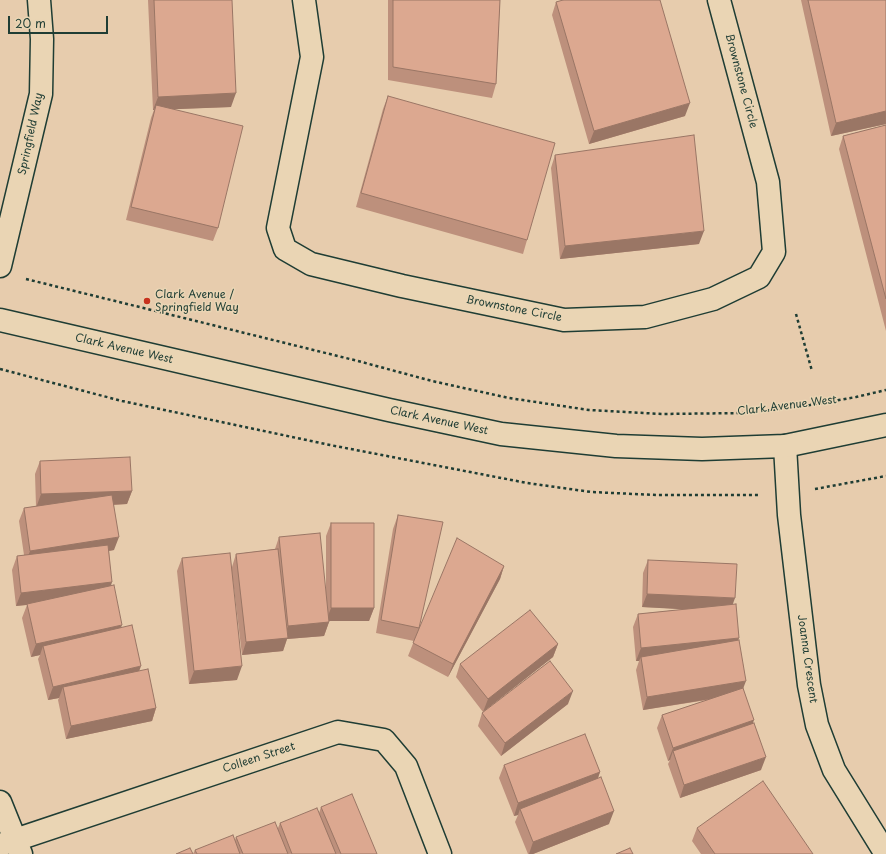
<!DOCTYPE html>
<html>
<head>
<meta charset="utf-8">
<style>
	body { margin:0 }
	#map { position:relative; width:886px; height:854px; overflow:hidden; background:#e7ccad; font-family:"Playpen Sans",sans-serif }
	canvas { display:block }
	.scale { position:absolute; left:8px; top:16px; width:100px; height:18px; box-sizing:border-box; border:2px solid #1f3d34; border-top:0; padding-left:5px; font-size:12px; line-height:14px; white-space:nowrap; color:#1f3d34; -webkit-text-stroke:3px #ead5b4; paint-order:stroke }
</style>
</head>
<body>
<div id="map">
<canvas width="886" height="854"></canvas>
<div class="scale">20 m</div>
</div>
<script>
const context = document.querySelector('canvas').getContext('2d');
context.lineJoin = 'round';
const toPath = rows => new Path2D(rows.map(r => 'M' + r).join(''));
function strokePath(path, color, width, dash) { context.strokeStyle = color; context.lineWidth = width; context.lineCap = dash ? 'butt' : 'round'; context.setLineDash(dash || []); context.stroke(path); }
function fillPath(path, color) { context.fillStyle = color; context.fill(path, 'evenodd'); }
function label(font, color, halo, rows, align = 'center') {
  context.font = font + ' "Playpen Sans",sans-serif'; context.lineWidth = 3; context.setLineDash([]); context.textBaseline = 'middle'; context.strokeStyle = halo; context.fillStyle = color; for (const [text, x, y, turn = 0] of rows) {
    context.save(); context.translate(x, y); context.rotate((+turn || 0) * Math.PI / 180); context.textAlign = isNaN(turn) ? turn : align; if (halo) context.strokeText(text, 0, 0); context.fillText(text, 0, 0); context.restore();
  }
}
const minor = toPath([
	[304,0,312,57,278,228,285,249,311,264,402,286,564,320,645,317,713,299,759,277,774,252,768,182,719,0],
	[0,266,41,94,42,39,39,0],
	[785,446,789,515,809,685,817,725,834,770,886,854],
	[0,845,338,732,384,740,406,766,440,854]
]);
const tertiary = toPath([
	[0,320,389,410,501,434,616,446,702,449,785,446,886,425],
	[0,802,21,854]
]);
strokePath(minor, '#1f3d34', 25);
strokePath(tertiary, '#1f3d34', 25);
strokePath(toPath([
	[26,279,358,361,432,381,509,398,589,410,662,414,747,413,810,405,856,397,886,390],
	[796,314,812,371],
	[0,369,122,401,330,445,527,483,591,492,656,495,760,495],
	[815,489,886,476]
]), '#1f3d34', 2.5, [3, 3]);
strokePath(minor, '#ead5b4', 22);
strokePath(tertiary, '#ead5b4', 22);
fillPath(toPath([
	[148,0,232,0,231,107,173,109,218,228,213,241,126,220,151,118,154,110,153,110],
	[388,0,500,0,496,84,492,98,388,80],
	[801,0,886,0,886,124,831,136],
	[556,2,685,116,589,144,552,15],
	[388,96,527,240,523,254,356,207,383,109],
	[886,125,886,331,839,149,843,136],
	[555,155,699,244,560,259,551,168],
	[40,461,132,491,127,504,114,505,114,550,109,551,111,586,121,628,139,671,156,708,152,721,66,739,58,700,59,698,48,700,38,659,40,655,31,657,22,618,27,605,16,606,12,570,17,556,24,555,19,521,24,508,36,506,35,474],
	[398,515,419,628,504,566,500,579,448,677,408,656,414,641,376,633,393,529],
	[331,523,374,608,369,621,329,621,329,622,324,636,287,639,283,651,242,655,233,580,237,680,189,684,177,571,182,558,232,567,236,554,275,549,279,537,326,597,326,536],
	[648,560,733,605,738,640,743,688,753,724,761,770,680,798,668,764,670,760,668,761,657,728,662,715,707,700,643,710,636,670,639,661,636,661,633,627,638,614,686,609,642,607,643,573],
	[558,644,553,657,483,712,456,677,460,664],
	[568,704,501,756,478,726,482,713],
	[504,765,600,772,598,778,609,824,533,854,528,854,515,822,518,815,514,816,499,778],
	[321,807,377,854,193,854,195,850,235,840,236,837,278,828,280,823,319,813],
	[697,828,813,854,701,854,692,841]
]), '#bd907c');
fillPath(toPath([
	[236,93,231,107,155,110,156,105,154,110,153,110,158,97],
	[690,103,685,116,589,144,594,131],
	[886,111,886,124,831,136,836,123],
	[704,231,699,244,560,259,565,246],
	[132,491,127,504,36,508,41,494],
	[119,537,114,550,25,564,30,551],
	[504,566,500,579,448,677,453,664],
	[112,582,108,596,16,606,21,593],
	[647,594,735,598,730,612,642,607],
	[331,608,374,608,369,621,326,621],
	[329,622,324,636,287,639,283,651,242,655,246,642,284,638,288,626],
	[122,625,117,638,43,646,40,655,31,657,36,644],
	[739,638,734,651,641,657,639,661,636,661,641,648],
	[558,644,553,657,483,712,488,699],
	[141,666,136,680,63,687,59,698,48,700,53,687],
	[242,666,237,680,189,684,194,671],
	[746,681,741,694,643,710,647,697],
	[573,691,568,704,501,756,505,743],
	[156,708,152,721,66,739,71,726],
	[754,720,749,734,673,751,670,760,668,761,673,748],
	[766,757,761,770,680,798,684,785],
	[600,772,595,786,520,809,518,815,514,816,518,803],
	[614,811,609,824,533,854,529,854,533,842]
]), '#9a7665');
const building = toPath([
	[154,0,232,0,236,93,158,97,154,0],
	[393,0,500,0,496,84,393,67,393,0],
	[563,0,660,0,690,103,594,131,556,2,563,0],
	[808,0,886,0,886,111,836,123,808,0],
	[388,96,555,143,527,240,361,193,388,96],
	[156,105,243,126,218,228,131,207,156,105],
	[886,125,886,299,843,136,886,125],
	[694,135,704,231,565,246,555,155,694,135],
	[130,457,132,491,41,494,40,461,130,457],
	[112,495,119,537,30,551,24,508,112,495],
	[398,515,443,522,419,628,381,620,398,515],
	[331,523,374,523,374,608,331,608,331,523],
	[320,533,329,622,288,626,279,537,320,533],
	[457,538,504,566,453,664,413,643,457,538],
	[108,545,112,582,21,593,17,556,108,545],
	[278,549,288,638,246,642,236,554,278,549],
	[230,553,242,666,194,671,182,558,230,553],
	[648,560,737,564,735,598,647,594,648,560],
	[114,585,122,625,36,644,27,604,114,585],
	[736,604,739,638,641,648,638,614,736,604],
	[530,610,558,644,488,699,460,664,530,610],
	[132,625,141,666,53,687,43,646,132,625],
	[739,640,746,681,647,697,641,657,739,640],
	[550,661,573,691,505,743,482,713,550,661],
	[148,669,156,708,71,726,63,687,148,669],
	[743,688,754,720,673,748,662,715,743,688],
	[754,723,766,757,684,785,673,751,754,723],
	[585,734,600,772,518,803,504,765,585,734],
	[601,777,614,811,533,842,520,809,601,777],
	[763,781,813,854,715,854,697,828,763,781],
	[352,794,377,854,341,854,321,807,352,794],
	[317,808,336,854,292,854,280,823,317,808],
	[275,822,288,854,243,854,236,837,275,822],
	[233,835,240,854,197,854,195,850,233,835],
	[190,848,193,854,176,854,190,848],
	[630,848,633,854,616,854,630,848]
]);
fillPath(building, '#dca890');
strokePath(building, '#9a7665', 1);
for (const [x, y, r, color] of [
	[147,301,4,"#c8321e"]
]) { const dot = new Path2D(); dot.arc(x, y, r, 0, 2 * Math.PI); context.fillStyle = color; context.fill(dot); strokePath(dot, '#ead5b4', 1.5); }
label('11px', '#1f3d34', '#ead5b4', [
	["Brownstone Circle",741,81,75],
	["Springfield Way",31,134,-78],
	["Brownstone Circle",514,309,11],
	["Clark Avenue West",124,349,13],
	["Clark Avenue West",787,406,-7],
	["Clark Avenue West",439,421,12],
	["Joanna Crescent",807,659,82],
	["Colleen Street",259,758,-18]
]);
label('11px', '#1f3d34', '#ead5b4', [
	["Clark Avenue /",155,295],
	["Springfield Way",155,308]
], 'left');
</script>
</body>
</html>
